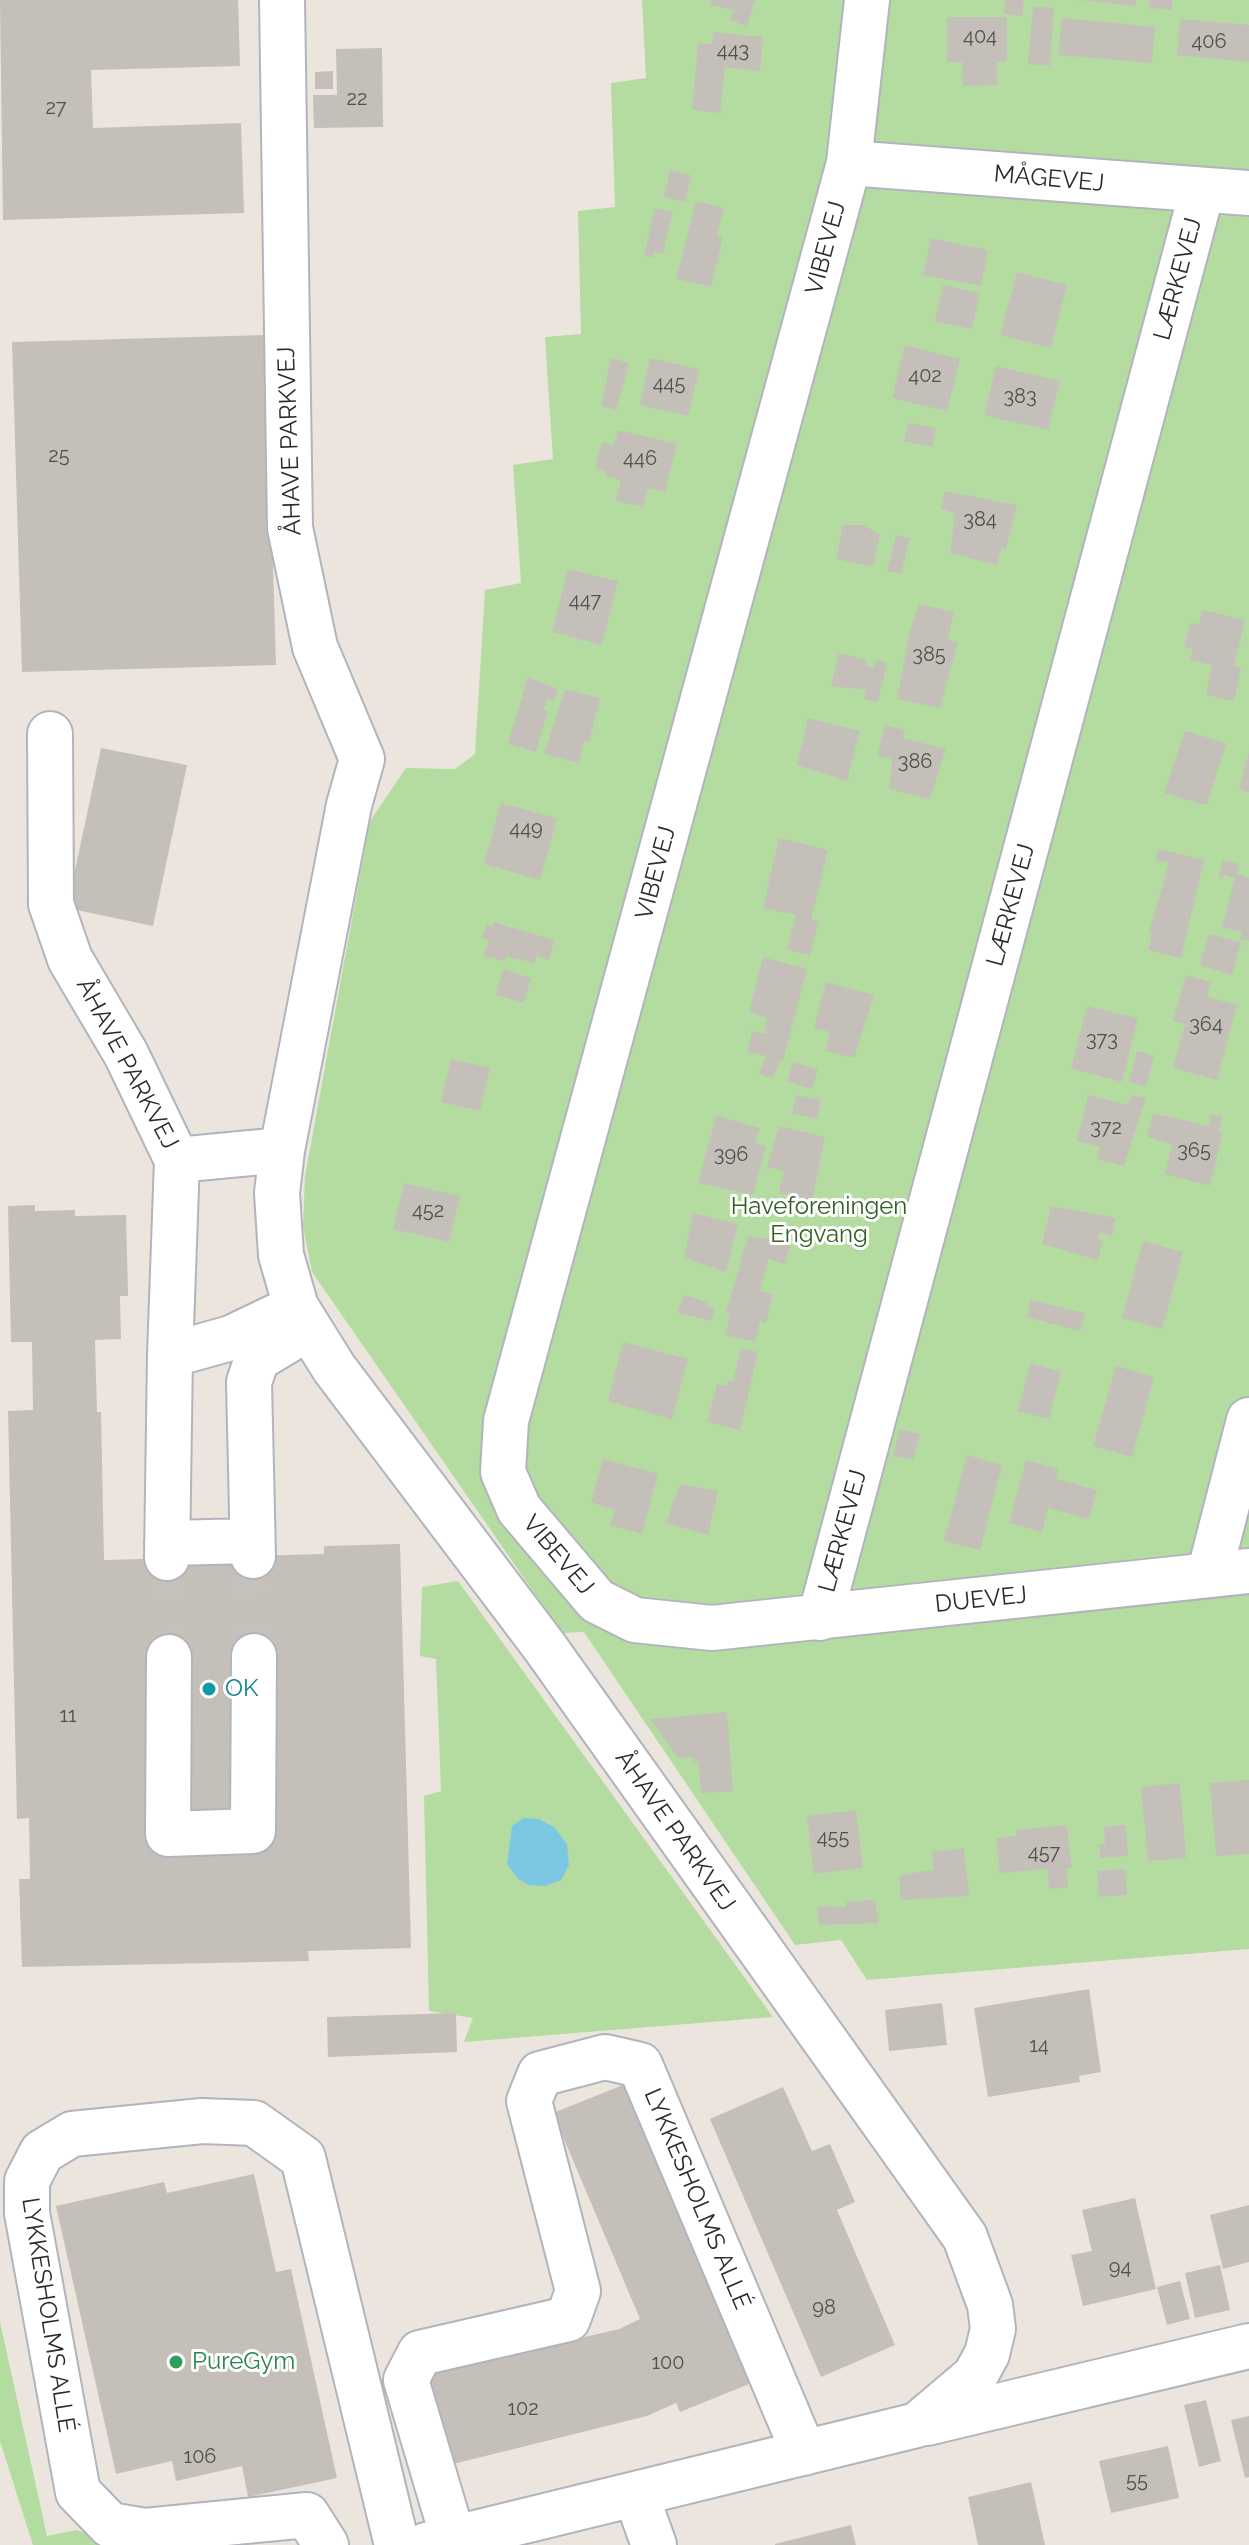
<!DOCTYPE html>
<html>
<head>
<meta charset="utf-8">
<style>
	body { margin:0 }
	canvas { display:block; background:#ebe5de }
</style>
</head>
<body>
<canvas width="1249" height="2545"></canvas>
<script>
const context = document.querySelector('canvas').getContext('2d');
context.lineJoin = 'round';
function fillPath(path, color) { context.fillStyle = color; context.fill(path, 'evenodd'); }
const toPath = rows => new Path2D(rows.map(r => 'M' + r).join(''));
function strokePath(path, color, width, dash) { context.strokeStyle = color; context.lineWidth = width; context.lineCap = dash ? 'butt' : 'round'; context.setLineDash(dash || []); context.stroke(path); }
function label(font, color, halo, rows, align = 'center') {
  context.font = font + ' Raleway,sans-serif'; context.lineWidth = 6; context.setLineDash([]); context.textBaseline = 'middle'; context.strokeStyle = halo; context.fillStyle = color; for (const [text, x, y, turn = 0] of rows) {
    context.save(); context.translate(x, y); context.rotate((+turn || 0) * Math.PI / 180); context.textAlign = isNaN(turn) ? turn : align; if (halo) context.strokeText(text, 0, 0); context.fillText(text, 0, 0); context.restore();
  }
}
fillPath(toPath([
	[642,0,1249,0,1249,1949,867,1980,841,1940,795,1945,584,1632,562,1633,312,1272,303,1227,305,1176,370,821,406,768,455,769,475,754,485,590,521,583,513,465,553,459,545,337,581,334,578,211,615,207,611,83,646,78],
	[458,1581,773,2017,464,2042,473,2018,429,2011,424,1796,441,1791,436,1659,420,1656,422,1587],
	[0,2322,47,2536,77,2530,124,2545,33,2545,0,2441]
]), '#b4dca0');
fillPath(toPath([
	[523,1818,539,1819,554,1827,567,1844,569,1865,561,1880,545,1886,529,1885,518,1879,507,1864,512,1826]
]), '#7cc7e2');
fillPath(toPath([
	[0,0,238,0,240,66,91,70,93,128,241,123,244,213,3,220],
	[711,0,755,0,747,26,730,20,733,10,710,5],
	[1005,0,1024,0,1022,16,1004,14],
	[1079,0,1136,0,1136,6],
	[1150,0,1172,0,1172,10,1149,8],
	[1033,6,1054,8,1050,66,1028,64],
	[947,17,1007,17,1007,61,997,62,997,85,963,86,962,62,947,62],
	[1062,18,1155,27,1152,63,1058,55],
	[1180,19,1249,25,1249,62,1177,55],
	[713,32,763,37,760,71,725,67,720,113,692,110,698,43,712,44],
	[382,48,383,127,314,128,313,95,337,95,336,49],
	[333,71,333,89,315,89,315,72],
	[670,170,691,175,685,202,664,197],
	[696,201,724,208,717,235,723,237,711,287,676,279],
	[655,208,673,212,663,254,654,252,653,258,644,256],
	[931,238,988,250,981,286,923,275],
	[1017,272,1067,285,1051,348,1000,335],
	[943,285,980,293,972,329,935,321],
	[266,335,276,665,22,672,12,342],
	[905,345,960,359,947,411,892,398],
	[611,358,629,363,616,410,601,406],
	[650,358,699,369,688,416,640,405],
	[996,366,1060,381,1048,430,984,415],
	[908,423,936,428,932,447,904,441],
	[618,430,677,444,665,492,648,488,643,507,616,501,621,480,605,476,606,471,595,468,602,442,614,445],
	[945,491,1017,505,1006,549,1001,548,997,565,950,553,955,513,941,509],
	[843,525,864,525,880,535,873,567,836,559],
	[896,535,910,538,901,574,887,571],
	[568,569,618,581,602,645,552,632],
	[919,604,954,612,948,640,958,642,940,708,897,699,910,631],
	[1202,610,1245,620,1234,666,1241,667,1234,701,1206,695,1212,665,1190,660,1193,648,1184,647,1190,623,1199,624],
	[839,653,867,660,865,666,874,667,876,660,887,663,878,702,864,699,866,690,831,686],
	[528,677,558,689,554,701,547,699,544,710,548,711,536,752,508,744],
	[565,689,600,698,589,742,584,741,579,763,544,754],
	[808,718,860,731,847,781,797,765],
	[885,725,905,730,903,738,946,749,930,799,889,789,892,759,877,756],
	[1185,731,1226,743,1207,805,1164,793],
	[101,748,187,765,153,926,67,908],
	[1249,751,1249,792,1239,789],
	[501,803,557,818,540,880,484,864],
	[779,838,828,850,811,920,819,920,810,955,787,950,796,915,763,908],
	[1158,849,1204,860,1181,958,1148,950,1152,934,1149,933,1169,863,1156,860],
	[1223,860,1239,864,1237,874,1249,878,1249,941,1240,939,1242,932,1222,927,1235,878,1225,875,1218,880],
	[493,922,554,940,549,960,536,956,534,963,506,956,505,961,484,956,489,940,482,938,486,925,493,926],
	[1209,934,1241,942,1232,975,1200,965],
	[763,957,807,969,783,1061,780,1060,773,1078,759,1074,766,1056,747,1052,752,1031,766,1034,767,1030,764,1029,767,1018,749,1012],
	[503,969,531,978,524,1003,496,995],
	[1186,975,1211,982,1207,997,1237,1005,1217,1080,1173,1068,1185,1024,1173,1021],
	[826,982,874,995,854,1058,825,1051,830,1032,814,1028],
	[1087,1006,1138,1018,1122,1082,1071,1069],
	[1137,1051,1154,1056,1146,1087,1129,1082],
	[451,1059,490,1068,480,1111,441,1102],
	[793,1062,818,1069,812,1089,787,1082],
	[796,1095,821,1100,817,1119,792,1113],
	[1088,1095,1128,1105,1131,1095,1146,1098,1124,1166,1097,1159,1100,1147,1077,1141],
	[1153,1113,1209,1126,1211,1114,1222,1117,1219,1131,1223,1132,1210,1186,1165,1174,1172,1144,1147,1137],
	[716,1116,760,1128,755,1143,766,1146,753,1195,698,1183],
	[779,1126,825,1137,812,1201,779,1193,784,1171,767,1167],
	[404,1183,460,1196,449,1242,393,1229],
	[35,1205,35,1211,75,1210,75,1216,126,1215,128,1296,120,1296,121,1339,95,1340,97,1412,101,1412,104,1560,324,1554,324,1546,400,1544,411,1948,308,1951,309,1961,22,1967,19,1879,30,1879,29,1818,17,1819,8,1411,33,1410,32,1342,11,1342,8,1206],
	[1051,1206,1116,1218,1112,1236,1100,1232,1098,1239,1103,1240,1098,1260,1042,1244],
	[693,1213,738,1224,726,1272,684,1258],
	[748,1236,791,1242,785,1264,768,1259,760,1291,773,1294,766,1323,760,1321,755,1342,725,1335,730,1315,726,1313],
	[1143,1241,1183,1252,1162,1329,1122,1318],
	[683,1295,708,1302,707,1307,715,1308,711,1321,678,1313],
	[1031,1300,1085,1313,1080,1331,1027,1317],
	[623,1342,688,1359,672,1419,608,1401],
	[741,1348,758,1352,740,1430,707,1422,717,1384,726,1386,728,1381,733,1382],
	[1030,1363,1061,1372,1049,1419,1018,1411],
	[1116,1366,1154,1377,1132,1457,1093,1446],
	[900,1429,920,1434,913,1460,893,1456],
	[967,1455,1002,1465,980,1550,944,1541],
	[603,1459,658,1474,642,1534,610,1525,615,1510,591,1502],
	[1026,1460,1059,1469,1056,1479,1097,1490,1089,1519,1048,1508,1042,1532,1009,1523],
	[680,1484,718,1491,708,1535,666,1523],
	[727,1712,733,1791,701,1793,698,1761,693,1762,693,1757,678,1758,650,1719],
	[1249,1780,1249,1854,1216,1856,1210,1783],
	[1180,1783,1186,1858,1148,1861,1141,1787],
	[856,1810,863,1868,814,1874,807,1816],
	[1067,1825,1072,1868,1067,1868,1068,1887,1049,1889,1047,1869,1000,1873,996,1838,1017,1836,1016,1830],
	[1126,1825,1128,1856,1100,1858,1099,1844,1105,1844,1104,1827],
	[964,1848,969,1896,901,1900,899,1876,934,1869,932,1852],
	[1125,1869,1127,1895,1099,1897,1097,1871],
	[875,1900,879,1923,819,1925,817,1906,846,1907,846,1902],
	[1089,1989,1101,2072,1079,2076,1080,2082,988,2097,974,2008],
	[942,2003,947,2045,889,2051,885,2010],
	[456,2013,457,2052,328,2057,327,2017],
	[638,2079,764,2378,680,2412,676,2403,647,2416,449,2465,430,2373,619,2329,640,2319,553,2113],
	[783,2087,812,2151,830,2144,855,2202,837,2210,895,2345,821,2377,710,2119],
	[254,2174,276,2272,291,2269,337,2478,248,2497,242,2466,176,2481,172,2461,116,2474,56,2206,164,2182,167,2193],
	[1135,2198,1156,2289,1083,2306,1071,2255,1092,2251,1082,2210],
	[1249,2205,1249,2262,1223,2269,1210,2215],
	[1220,2265,1230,2310,1195,2318,1185,2273],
	[1180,2281,1190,2319,1167,2325,1157,2287],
	[1206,2400,1221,2461,1199,2467,1184,2405],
	[1249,2416,1249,2477,1245,2478,1231,2420],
	[1168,2446,1179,2498,1111,2513,1099,2461],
	[1031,2482,1045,2545,978,2545,968,2497],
	[851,2525,856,2545,775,2545,775,2544]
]), '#c4c0b9');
strokePath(toPath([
	[253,1556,254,1656],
	[167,1558,169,1657]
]), '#c5c0ba', 44, [44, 22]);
const minor = toPath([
	[282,0,290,528,315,647,362,759,349,805,282,1150,277,1193,281,1255,296,1307,334,1368,544,1646,965,2237,990,2305,993,2329,987,2354,975,2376,917,2425,426,2545],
	[867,0,849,163,506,1421,503,1472,519,1509,597,1601,635,1620,712,1628,1249,1571],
	[849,163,1249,193],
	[50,734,51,904,70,959,126,1054,177,1160,170,1355,231,1338,296,1307],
	[177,1160,282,1150],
	[167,1543,252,1541],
	[253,1556,249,1382,257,1359,307,1329],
	[167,1558,170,1355],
	[1209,1575,1249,1420],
	[820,1618,1202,191],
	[169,1657,168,1834,253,1831,254,1656],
	[927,2423,1249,2346],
	[636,2495,654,2545],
	[453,2538,406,2380,420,2353,568,2319,578,2291,529,2101,540,2074,605,2057,640,2065,804,2453],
	[326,2545,307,2515,145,2531,110,2525,78,2492,27,2213,27,2181,42,2152,72,2134,202,2121,254,2123,303,2158,397,2545]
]);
strokePath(minor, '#b2b4bd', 48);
strokePath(minor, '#fff', 44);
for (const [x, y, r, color] of [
	[209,1689,8,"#0f9aa8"],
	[176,2362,8,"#2e9e5b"]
]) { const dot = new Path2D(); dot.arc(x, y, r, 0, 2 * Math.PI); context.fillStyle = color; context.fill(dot); strokePath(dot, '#fff', 3); }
label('20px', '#51504e', null, [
	["404",980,37],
	["406",1209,42],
	["443",733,51],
	["22",357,99],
	["27",56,108],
	["402",925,376],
	["445",669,384],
	["383",1020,397],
	["25",59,456],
	["446",640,459],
	["384",980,520],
	["447",585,601],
	["385",929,655],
	["386",915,762],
	["449",526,829],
	["364",1206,1025],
	["373",1102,1040],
	["372",1106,1128],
	["365",1194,1151],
	["396",731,1155],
	["452",428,1211],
	["11",68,1716],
	["455",833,1838],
	["457",1044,1853],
	["14",1039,2046],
	["94",1120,2268],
	["98",824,2308],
	["100",668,2363],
	["102",523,2409],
	["106",200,2457],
	["55",1137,2481]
]);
label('24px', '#2b2b2b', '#fff', [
	["MÅGEVEJ",1049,179,5],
	["VIBEVEJ",826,248,-75],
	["LÆRKEVEJ",1178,279,-75],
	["ÅHAVE PARKVEJ",290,441,-92],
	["VIBEVEJ",656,873,-75],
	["LÆRKEVEJ",1011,905,-75],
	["ÅHAVE PARKVEJ",127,1064,62],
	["LÆRKEVEJ",843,1531,-75],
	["VIBEVEJ",558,1555,50],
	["DUEVEJ",981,1600,-6],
	["ÅHAVE PARKVEJ",675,1831,55],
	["LYKKESHOLMS ALLÉ",697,2199,67],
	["LYKKESHOLMS ALLÉ",48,2315,81]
]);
label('24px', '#2f6022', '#fff', [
	["Haveforeningen",819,1207],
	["Engvang",819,1235]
]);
label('24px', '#0d838f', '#fff', [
	["OK",225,1689]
], 'left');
label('24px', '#27864d', '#fff', [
	["PureGym",192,2362]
], 'left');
</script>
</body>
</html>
